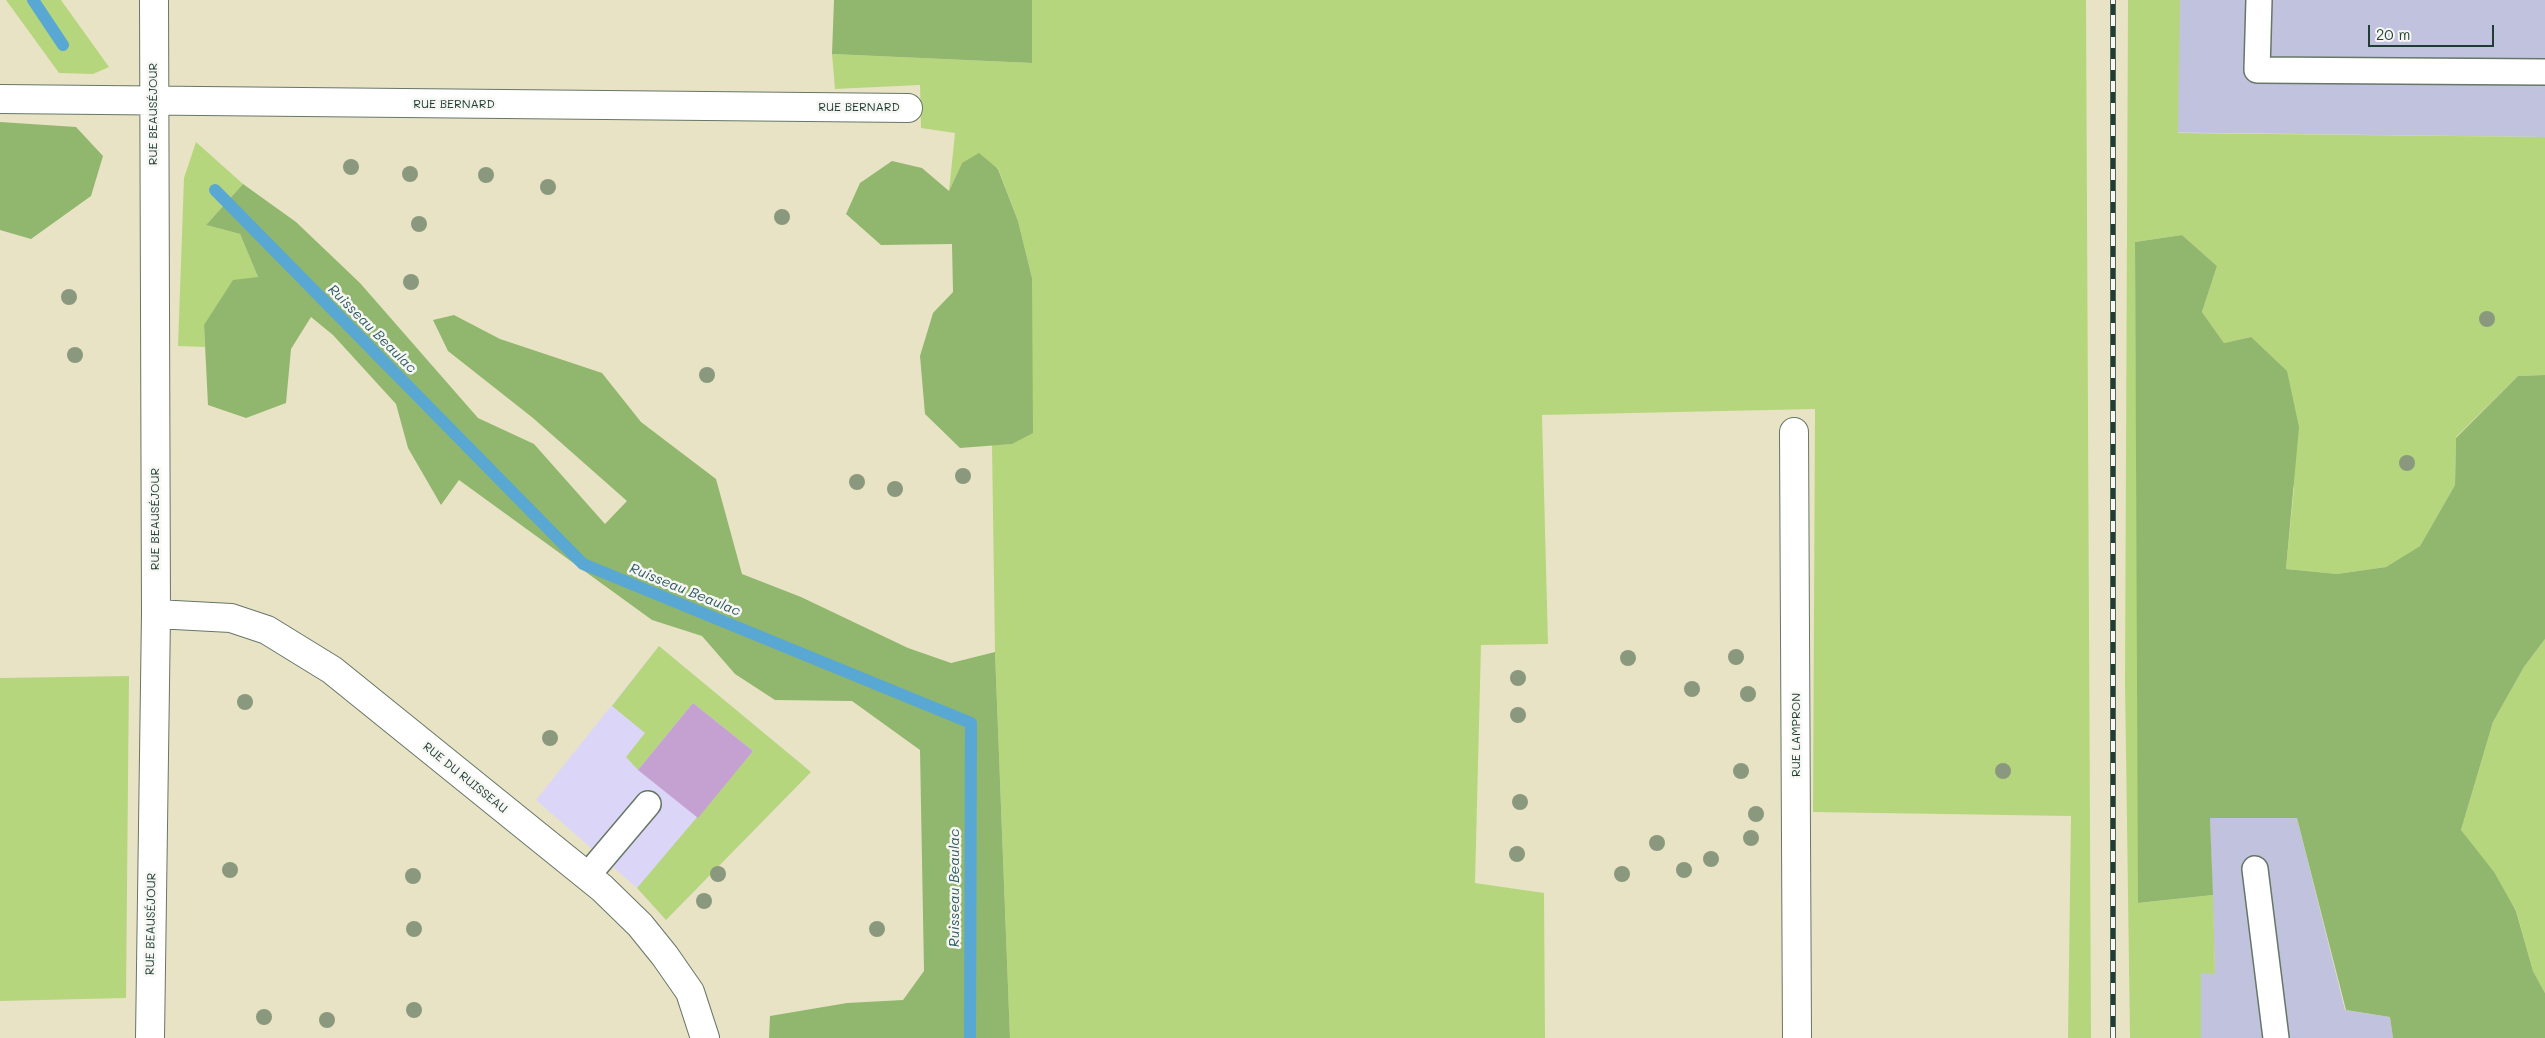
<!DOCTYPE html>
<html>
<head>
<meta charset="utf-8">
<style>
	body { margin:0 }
	#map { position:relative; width:2545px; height:1038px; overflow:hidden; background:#e9e3c5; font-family:Mali,sans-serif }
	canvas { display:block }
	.scale { position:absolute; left:2368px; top:25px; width:126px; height:22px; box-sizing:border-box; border:2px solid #1f3d34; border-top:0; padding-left:6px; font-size:15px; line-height:18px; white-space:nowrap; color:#1f3d34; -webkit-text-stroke:4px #f6f6f2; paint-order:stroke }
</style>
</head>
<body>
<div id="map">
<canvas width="2545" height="1038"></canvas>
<div class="scale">20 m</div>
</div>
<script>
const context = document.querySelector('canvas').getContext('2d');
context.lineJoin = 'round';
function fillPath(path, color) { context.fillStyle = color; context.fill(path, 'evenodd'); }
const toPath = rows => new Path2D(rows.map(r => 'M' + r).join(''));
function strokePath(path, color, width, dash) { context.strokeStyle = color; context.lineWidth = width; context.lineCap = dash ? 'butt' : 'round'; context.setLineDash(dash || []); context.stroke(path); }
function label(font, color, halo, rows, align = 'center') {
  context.font = font + ' Mali,sans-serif'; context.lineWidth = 5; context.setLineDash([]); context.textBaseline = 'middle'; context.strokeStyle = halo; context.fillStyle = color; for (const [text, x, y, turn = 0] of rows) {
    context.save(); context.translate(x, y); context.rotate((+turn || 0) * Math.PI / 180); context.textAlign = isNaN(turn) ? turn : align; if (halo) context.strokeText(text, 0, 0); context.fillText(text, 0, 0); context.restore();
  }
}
fillPath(toPath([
	[659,646,811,772,666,920,637,888,536,800]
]), '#dbd6f7');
fillPath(toPath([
	[2140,0,2545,0,2545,137,2139,132],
	[2210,818,2297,818,2345,1010,2390,1017,2393,1038,2201,1038,2201,973,2215,973]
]), '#c1c2dd');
fillPath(toPath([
	[6,0,61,0,109,67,93,74,59,73],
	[1032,0,2086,0,2091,1038,2068,1038,2071,816,1813,812,1815,409,1542,415,1548,644,1481,645,1475,883,1544,893,1545,1038,1010,1038,995,652,992,445,1012,444,1032,278,1018,221,998,168,962,163,949,191,955,133,921,128,920,85,835,89,832,54,1032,63],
	[2128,0,2180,0,2178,133,2545,137,2545,375,2518,376,2456,437,2455,485,2420,546,2386,567,2337,574,2286,569,2294,488,2251,337,2224,343,2202,312,2217,266,2182,235,2135,242,2139,903,2213,895,2215,974,2201,973,2201,1038,2130,1038,2125,681],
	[196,142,243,184,206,225,240,234,258,277,204,325,205,347,178,346,184,178],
	[2545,639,2545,993,2533,971,2516,910,2461,830,2493,722,2524,667],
	[659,646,811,772,666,920,637,888,753,751,693,703,638,770,626,757,645,733,612,706],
	[129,676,126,998,0,1001,0,678]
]), '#b6d67e');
fillPath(toPath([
	[834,0,1032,0,1032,63,832,54],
	[0,122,76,127,103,156,91,196,31,239,0,230],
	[979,153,998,169,1018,221,1032,278,1033,433,1012,444,960,448,925,414,920,356,933,313,953,292,952,244,881,245,846,214,860,183,892,161,922,168,949,191,962,163],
	[243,184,296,222,360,283,478,418,534,444,605,524,627,501,533,418,448,351,433,320,454,315,500,339,602,373,641,422,716,479,742,574,801,597,908,648,951,663,995,652,1010,1038,769,1038,770,1016,847,1003,903,1000,924,971,920,750,852,701,775,700,735,674,702,636,652,620,459,480,441,505,408,448,396,404,333,335,311,317,291,349,286,403,246,418,208,405,204,325,233,280,258,277,240,234,206,225],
	[2182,235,2217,266,2202,312,2224,343,2251,337,2287,371,2299,427,2286,569,2337,574,2386,567,2420,546,2455,485,2456,438,2518,376,2545,375,2545,639,2524,667,2493,722,2461,830,2494,872,2516,911,2533,971,2545,993,2545,1038,2393,1038,2390,1017,2346,1010,2297,818,2210,818,2213,895,2138,903,2135,242]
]), '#90b76d');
strokePath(toPath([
	[33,0,63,45],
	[215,190,583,564,971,723,970,1038]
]), '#59a8d3', 12);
fillPath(toPath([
	[693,703,753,751,698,818,638,770]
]), '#c5a1d1');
const lane = toPath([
	[2259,0,2257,70,2545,72],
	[2255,869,2276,1038],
	[587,876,648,804]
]);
const street = toPath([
	[0,99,908,108],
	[1794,432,1797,1038],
	[156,614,231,618,267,630,332,670,602,888,640,925,665,956,690,992,705,1038],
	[150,1038,156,614,154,0]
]);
strokePath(lane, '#667767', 28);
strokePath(street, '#667767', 30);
strokePath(lane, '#fff', 25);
strokePath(street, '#fff', 28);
const rail = toPath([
	[2113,1038,2113,0]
]);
strokePath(rail, '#1f3d34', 5.5);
strokePath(rail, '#f6f6f2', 4, [11]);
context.fillStyle = '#8a997e';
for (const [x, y] of [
	[351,167],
	[410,174],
	[486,175],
	[548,187],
	[782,217],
	[419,224],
	[411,282],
	[69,297],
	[2487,319],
	[75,355],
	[707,375],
	[2407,463],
	[963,476],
	[857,482],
	[895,489],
	[1736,657],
	[1628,658],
	[1518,678],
	[1692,689],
	[1748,694],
	[245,702],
	[1518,715],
	[550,738],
	[1741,771],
	[2003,771],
	[1520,802],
	[1756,814],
	[1751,838],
	[1657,843],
	[1517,854],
	[1711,859],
	[230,870],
	[1684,870],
	[718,874],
	[1622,874],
	[413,876],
	[704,901],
	[414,929],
	[877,929],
	[414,1010],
	[264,1017],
	[327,1020]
]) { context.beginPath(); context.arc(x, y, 8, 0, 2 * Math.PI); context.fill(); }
label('12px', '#1f3d34', '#f6f6f2', [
	["RUE BERNARD",454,104],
	["RUE BERNARD",859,107],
	["RUE BEAUSÉJOUR",153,114,-90],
	["RUE BEAUSÉJOUR",155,519,-90],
	["RUE LAMPRON",1796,735,-90],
	["RUE DU RUISSEAU",465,778,39],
	["RUE BEAUSÉJOUR",151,924,-89]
]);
label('italic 14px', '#305d64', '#f6f6f2', [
	["Ruisseau Beaulac",372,329,45],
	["Ruisseau Beaulac",685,590,22],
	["Ruisseau Beaulac",955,888,-90]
]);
</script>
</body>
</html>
